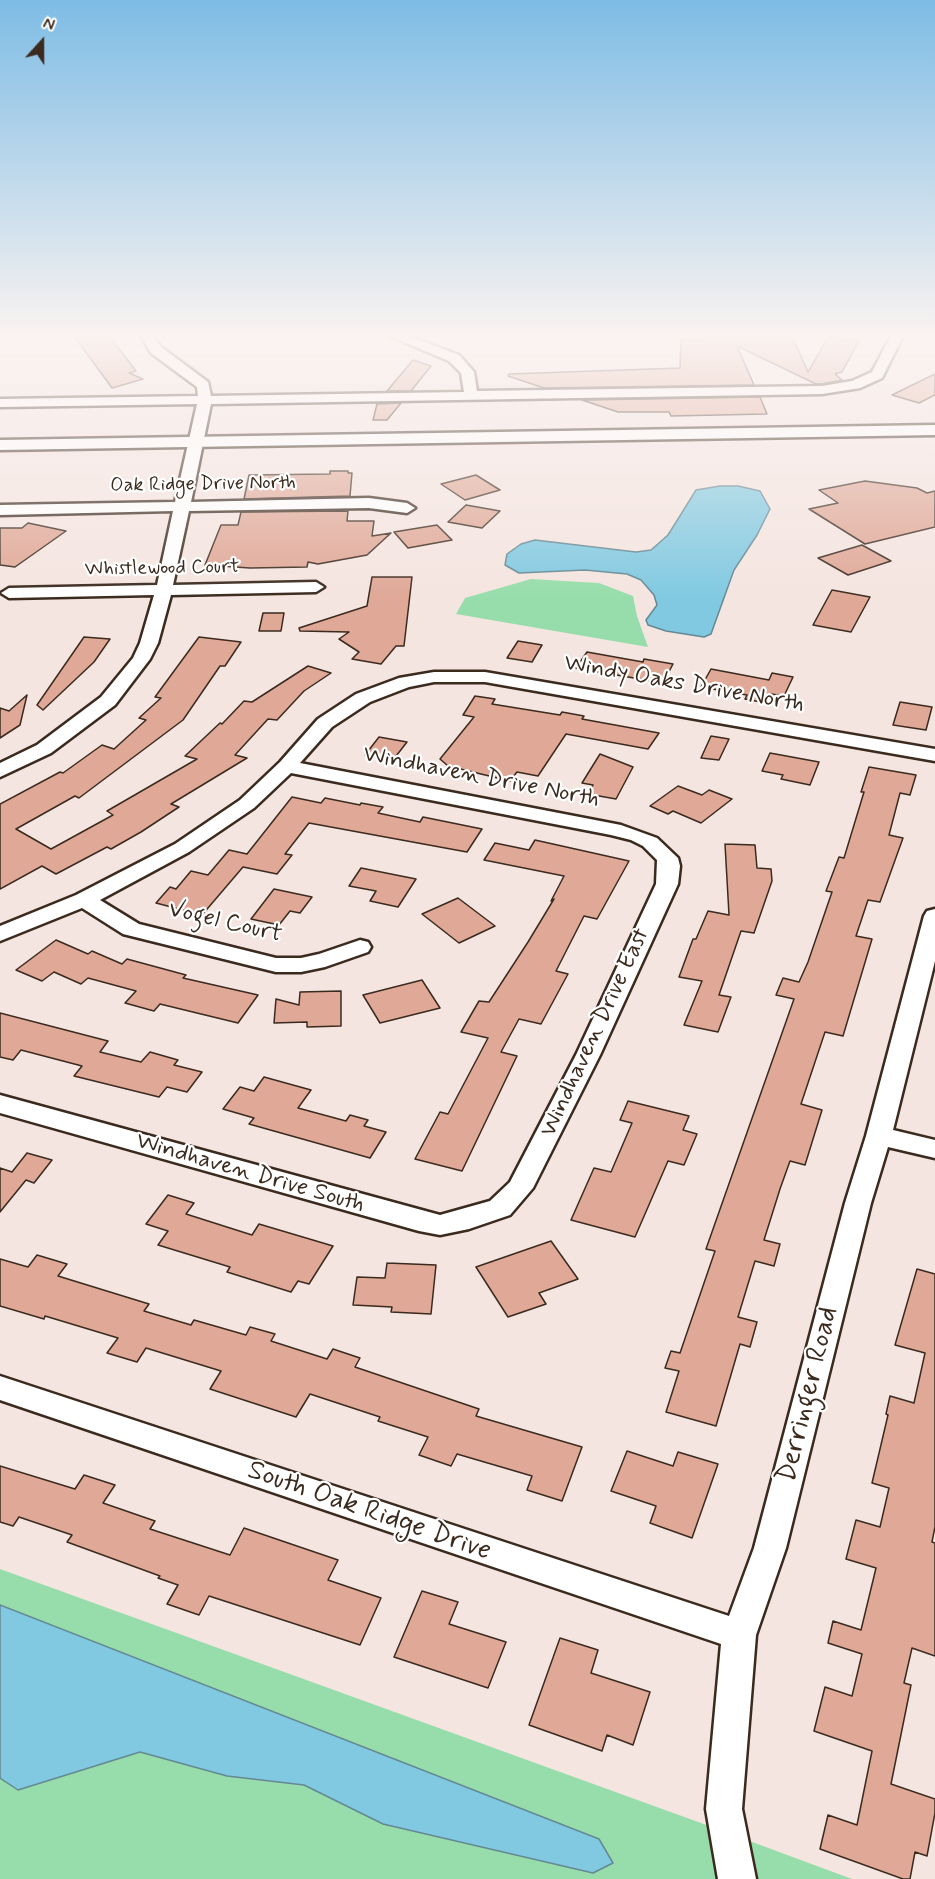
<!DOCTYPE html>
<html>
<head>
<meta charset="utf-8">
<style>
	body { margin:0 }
	#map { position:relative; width:935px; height:1879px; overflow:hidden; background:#f5e5e0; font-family:Mynerve,sans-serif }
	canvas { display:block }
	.north { position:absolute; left:12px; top:12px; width:60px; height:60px; -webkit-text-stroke:4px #fff; paint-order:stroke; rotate:21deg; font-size:16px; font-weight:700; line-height:24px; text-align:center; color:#3b2a1e }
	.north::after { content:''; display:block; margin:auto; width:21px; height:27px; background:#3b2a1e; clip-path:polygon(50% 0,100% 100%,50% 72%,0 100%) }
</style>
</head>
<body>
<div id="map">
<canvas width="935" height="1879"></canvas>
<div class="north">N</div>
</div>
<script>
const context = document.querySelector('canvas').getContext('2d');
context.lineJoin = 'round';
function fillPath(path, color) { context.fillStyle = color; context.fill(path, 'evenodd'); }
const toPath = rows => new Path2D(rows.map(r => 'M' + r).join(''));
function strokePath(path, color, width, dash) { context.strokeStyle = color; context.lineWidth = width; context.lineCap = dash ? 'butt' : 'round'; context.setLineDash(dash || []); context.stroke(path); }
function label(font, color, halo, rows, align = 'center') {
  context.font = font + ' Mynerve,sans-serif'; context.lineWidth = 4.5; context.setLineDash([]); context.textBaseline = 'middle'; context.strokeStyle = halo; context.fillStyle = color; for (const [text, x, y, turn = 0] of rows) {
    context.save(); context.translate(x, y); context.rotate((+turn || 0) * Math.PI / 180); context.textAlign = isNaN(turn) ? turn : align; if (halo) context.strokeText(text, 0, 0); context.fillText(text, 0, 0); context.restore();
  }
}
fillPath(toPath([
	[531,579,599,583,633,596,637,616,648,647,456,614,465,598],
	[0,1569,701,1823,852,1879,0,1879]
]), '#97ddab');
const water = toPath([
	[720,486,738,486,760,491,770,509,757,535,734,570,711,634,704,637,666,631,648,625,646,620,657,605,654,595,641,580,627,574,585,570,519,573,505,565,507,554,521,544,535,540,636,552,651,550,668,535,696,490,720,486],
	[0,1605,599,1839,613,1863,593,1873,383,1824,304,1785,227,1776,140,1752,18,1790,0,1778,0,1605]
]);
fillPath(water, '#80c9e1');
strokePath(water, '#648993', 1.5);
const building = toPath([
	[74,336,109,336,136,371,129,373,143,379,112,388,74,336],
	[828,337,859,341,842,372,835,374,842,380,822,384,816,384,737,346,754,385,544,388,508,376,509,374,680,368,681,339,702,340,701,338,793,338,808,372,828,337],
	[413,360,431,366,411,391,387,391,413,360],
	[935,374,935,395,919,403,892,395,935,374],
	[760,397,767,414,671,416,669,412,618,412,582,400,760,397],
	[401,403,387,420,373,420,377,404,401,403],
	[330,471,348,471,348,473,352,473,350,496,244,499,249,475,330,474,330,471],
	[476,475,500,490,465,500,441,484,476,475],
	[865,481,917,488,927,493,935,491,935,527,865,544,809,509,838,503,819,490,865,481],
	[466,505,500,511,482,528,448,522,466,505],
	[348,511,347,521,374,521,372,536,391,533,367,555,318,564,308,562,307,567,250,568,205,565,221,525,238,525,241,512,348,511],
	[28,523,66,531,15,567,0,565,0,528,22,528,28,523],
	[437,525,452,540,408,548,394,532,437,525],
	[862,545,891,561,848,575,818,558,862,545],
	[372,577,412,577,404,646,396,646,381,664,352,659,359,652,339,639,349,632,300,631,299,628,367,606,372,577],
	[832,590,870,597,851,632,813,625,832,590],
	[263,613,284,613,281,631,259,631,263,613],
	[84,637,110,639,94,662,43,710,37,705,84,637],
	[199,637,241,642,225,666,220,666,183,720,79,798,75,796,16,829,51,849,113,815,107,811,197,759,185,756,220,723,222,724,244,701,252,702,308,666,331,673,304,691,277,720,268,719,235,755,247,758,171,804,179,807,141,832,111,849,107,847,56,874,42,866,0,889,0,804,60,772,63,773,102,745,114,749,146,720,139,718,161,698,155,697,199,637],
	[518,641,542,645,532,662,507,658,518,641],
	[587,652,643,662,644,659,673,664,663,683,576,668,587,652],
	[711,669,769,680,772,673,793,677,784,696,771,694,766,703,745,699,747,695,701,687,711,669],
	[27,695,20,725,0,738,0,708,9,711,27,695],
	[475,696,495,699,492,704,560,715,562,712,584,716,582,719,659,733,648,749,566,734,538,776,517,772,510,781,448,766,440,759,474,717,463,715,475,696],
	[900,702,932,707,926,730,893,725,900,702],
	[711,736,729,739,719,760,701,758,711,736],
	[379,737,407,742,393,760,365,755,379,737],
	[770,753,819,762,810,785,781,779,783,775,762,771,770,753],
	[600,754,633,767,616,799,588,794,593,785,582,783,600,754],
	[869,767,916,775,910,795,900,793,889,835,903,838,880,902,868,900,856,936,872,939,843,1036,825,1032,801,1104,822,1110,805,1165,790,1161,780,1189,764,1240,780,1244,774,1266,755,1261,738,1317,757,1322,750,1347,740,1344,716,1426,666,1412,679,1371,665,1368,671,1351,680,1353,715,1251,706,1249,794,999,776,995,783,978,799,982,808,962,832,892,826,891,839,857,844,858,864,792,861,792,869,767],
	[678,786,702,795,709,790,732,799,701,823,673,811,668,814,650,806,678,786],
	[292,797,321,803,325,798,360,805,361,803,383,807,378,813,420,822,423,817,482,829,467,852,309,823,285,854,292,855,277,874,243,867,202,915,156,903,170,887,176,889,191,871,208,875,229,850,247,854,292,797],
	[535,840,629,861,597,919,584,916,556,971,568,974,541,1024,519,1019,501,1052,517,1056,462,1171,415,1159,440,1112,448,1114,488,1038,461,1032,479,1001,489,1002,528,942,554,899,551,901,564,876,484,860,495,843,529,850,535,840],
	[725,844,755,845,757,868,771,869,772,881,754,933,741,931,719,995,731,997,718,1032,684,1025,702,981,679,977,693,939,696,939,708,911,729,915,725,844],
	[361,868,416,879,398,907,370,901,376,891,349,886,361,868],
	[274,889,312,897,300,913,290,911,279,925,251,919,274,889],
	[458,898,495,926,459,943,422,914,458,898],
	[56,940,88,954,92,951,122,964,127,959,186,975,183,978,258,995,238,1023,160,1004,154,1011,125,1003,136,991,88,978,81,984,54,972,42,981,16,970,56,940],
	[422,980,440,1008,380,1023,363,995,422,980],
	[341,991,341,1026,307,1027,307,1022,274,1023,276,999,299,1005,300,992,341,991],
	[0,1013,108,1041,100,1052,141,1062,150,1052,178,1060,174,1065,202,1072,187,1092,167,1087,159,1097,74,1076,82,1066,21,1050,13,1060,0,1057,0,1013],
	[264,1077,311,1090,298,1108,346,1121,350,1115,368,1120,364,1126,386,1132,370,1158,249,1124,254,1118,223,1109,240,1087,254,1091,264,1077],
	[628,1101,689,1116,683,1130,697,1134,684,1165,668,1161,635,1237,571,1220,594,1168,611,1172,632,1123,620,1120,628,1101],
	[27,1153,52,1160,34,1183,26,1180,0,1212,0,1168,12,1172,27,1153],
	[168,1195,194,1203,186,1214,252,1235,259,1224,333,1246,309,1284,298,1281,291,1292,227,1272,230,1267,158,1245,168,1231,146,1224,168,1195],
	[551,1241,578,1279,539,1293,546,1304,508,1317,476,1267,551,1241],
	[37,1255,67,1264,58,1276,149,1304,144,1311,191,1325,194,1320,246,1335,250,1327,275,1334,271,1341,327,1359,333,1349,360,1358,355,1367,479,1409,476,1416,582,1447,562,1501,527,1490,532,1476,457,1454,451,1466,419,1455,428,1437,378,1421,380,1417,310,1394,296,1417,210,1389,221,1371,146,1348,137,1362,107,1353,118,1338,45,1316,44,1319,0,1306,0,1259,28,1267,37,1255],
	[387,1263,436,1265,431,1314,391,1312,392,1307,353,1305,357,1277,385,1278,387,1263],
	[917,1269,935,1274,935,1527,932,1542,935,1543,935,1656,912,1648,904,1683,911,1685,891,1784,935,1799,935,1813,927,1856,915,1852,910,1879,903,1879,820,1849,828,1815,857,1825,872,1751,814,1731,825,1687,852,1696,862,1654,828,1643,833,1621,861,1630,876,1568,846,1559,856,1520,880,1527,889,1488,872,1483,888,1415,886,1414,890,1396,914,1403,925,1353,895,1345,917,1269],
	[627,1451,673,1466,678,1452,718,1464,692,1538,650,1523,656,1506,611,1491,627,1451],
	[0,1466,75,1489,84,1475,115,1485,103,1503,155,1521,150,1529,230,1555,244,1528,338,1560,328,1580,381,1598,360,1645,209,1596,199,1615,167,1604,178,1585,158,1578,160,1576,67,1542,72,1535,19,1517,13,1526,0,1522,0,1466],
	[422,1591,458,1602,449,1624,506,1642,488,1688,394,1657,422,1591],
	[560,1638,598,1650,591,1673,650,1692,633,1745,607,1735,602,1751,529,1725,560,1638]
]);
fillPath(building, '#dfa897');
strokePath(building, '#3b2a1e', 1.5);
const minor = toPath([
	[141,336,153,336,161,347,208,382,211,396,464,392,461,373,449,361,390,336,408,336,459,355,474,372,477,391,822,386,852,381,872,372,891,336,903,336,882,378,860,388,822,394,211,404,191,502,369,498,407,503,415,508,407,513,369,508,189,511,173,585,316,582,324,587,316,592,171,595,158,643,150,659,115,705,51,753,0,777,0,763,37,745,101,697,133,658,140,643,154,595,9,598,1,593,9,588,157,585,173,511,0,515,0,505,175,502,197,404,0,407,0,399,198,396,197,387,151,353,141,336],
	[434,672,485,672,935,749,935,761,485,682,434,682,409,687,370,702,332,727,300,763,621,825,657,838,678,858,680,866,678,884,600,1055,533,1188,510,1215,469,1229,440,1235,419,1231,0,1113,0,1095,440,1215,490,1201,510,1182,576,1055,656,884,657,860,643,846,631,840,611,835,291,773,254,808,189,852,100,900,139,924,276,958,301,958,319,954,360,940,368,942,371,947,368,952,325,967,301,972,276,972,123,934,82,908,0,941,0,926,76,895,175,844,240,800,280,762,318,719,356,694,399,678,434,672],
	[935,909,935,961,893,1130,935,1140,935,1158,888,1147,871,1203,786,1548,756,1635,742,1809,756,1879,718,1879,706,1809,721,1644,0,1400,0,1376,729,1616,754,1548,845,1203,866,1136,924,916,927,911,935,909]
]);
const major = toPath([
	[935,425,935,435,0,450,0,440,935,425]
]);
strokePath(minor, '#3b2a1e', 5);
strokePath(major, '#3b2a1e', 5);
fillPath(minor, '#fff');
fillPath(major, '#fff');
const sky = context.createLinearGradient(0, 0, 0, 599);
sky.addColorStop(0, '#7ebce5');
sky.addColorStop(0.56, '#faf3f1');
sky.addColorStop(1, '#faf3f100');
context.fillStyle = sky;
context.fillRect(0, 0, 935, 599);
label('20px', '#3b2a1e', '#fff', [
	["Oak Ridge Drive North",203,485,-1],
	["Whistlewood Court",162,569,-1]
]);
label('24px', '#3b2a1e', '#fff', [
	["Windy Oaks Drive North",684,685,10],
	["Windhaven Drive North",481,778,11],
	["Vogel Court",225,923,13],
	["Windhaven Drive East",596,1033,-65],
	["Windhaven Drive South",250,1174,16]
]);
label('28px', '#3b2a1e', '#fff', [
	["Derringer Road",809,1395,-76],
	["South Oak Ridge Drive",369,1512,19]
]);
</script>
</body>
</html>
